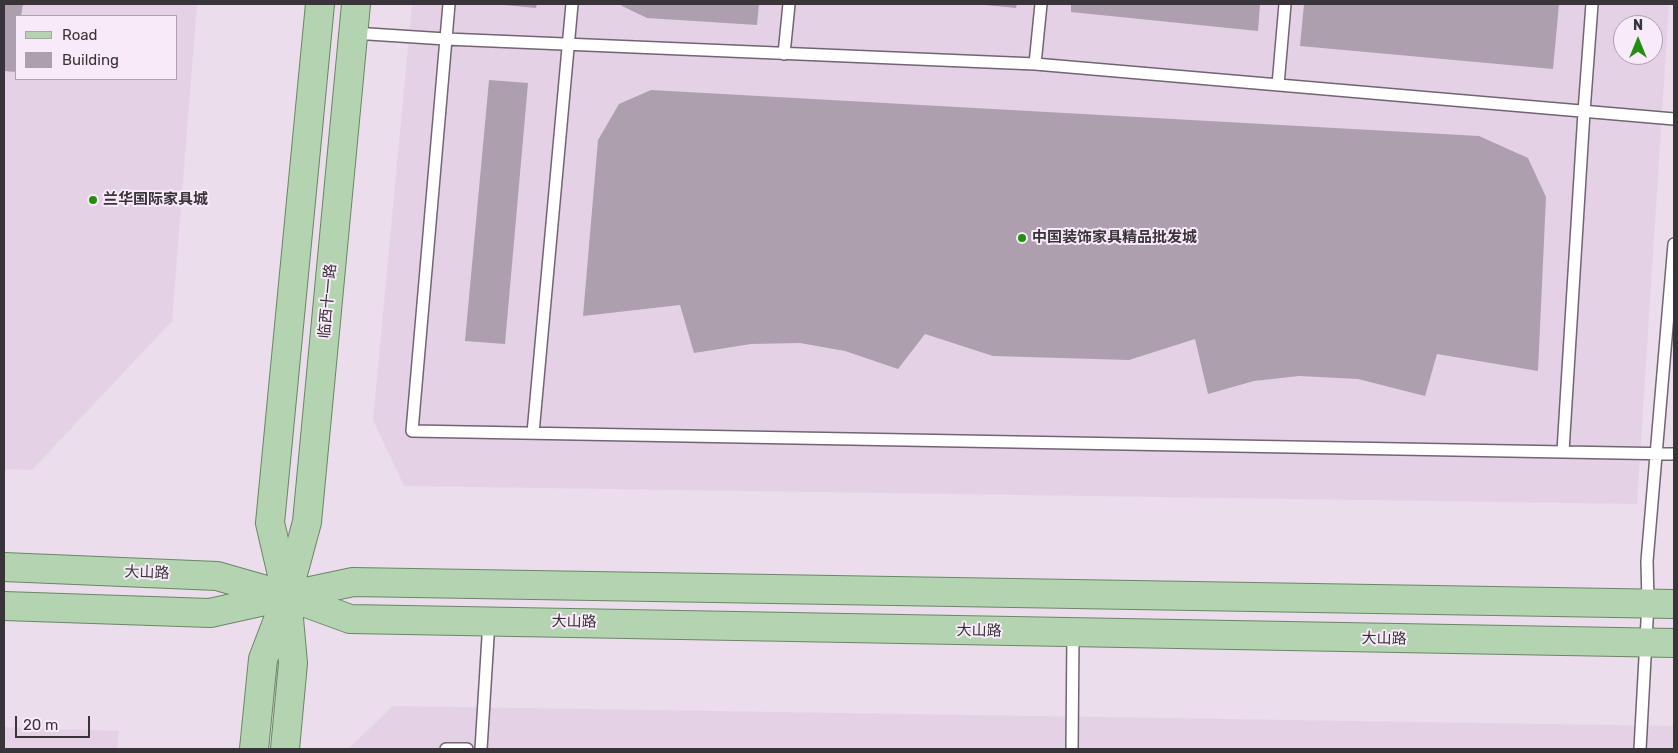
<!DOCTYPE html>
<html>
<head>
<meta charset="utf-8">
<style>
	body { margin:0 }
	#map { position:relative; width:1678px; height:753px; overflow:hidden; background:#ebddec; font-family:Rubik,sans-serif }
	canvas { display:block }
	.frame { position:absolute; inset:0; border:5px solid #39343a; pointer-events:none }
	.legend { position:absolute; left:15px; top:15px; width:162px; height:65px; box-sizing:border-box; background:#f8eaf9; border:1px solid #aca1ad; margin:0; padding:6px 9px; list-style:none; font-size:15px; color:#39343a }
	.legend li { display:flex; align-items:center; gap:10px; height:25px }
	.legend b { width:25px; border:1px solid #aca1ad }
	.north { position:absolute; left:1613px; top:15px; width:50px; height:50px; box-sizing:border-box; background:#f8eaf9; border:1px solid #aca1ad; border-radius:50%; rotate:0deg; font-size:14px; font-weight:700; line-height:20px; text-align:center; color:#39343a }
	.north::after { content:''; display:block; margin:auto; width:18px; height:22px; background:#238e12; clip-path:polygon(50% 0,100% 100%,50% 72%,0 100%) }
	.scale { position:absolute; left:15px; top:716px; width:75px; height:22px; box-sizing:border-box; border:2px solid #39343a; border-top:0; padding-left:6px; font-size:15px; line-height:18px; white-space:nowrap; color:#39343a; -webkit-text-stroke:4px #f8eaf9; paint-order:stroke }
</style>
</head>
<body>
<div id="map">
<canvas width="1678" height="753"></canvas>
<div class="frame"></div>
<ul class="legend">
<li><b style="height:6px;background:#b4d3b0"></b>Road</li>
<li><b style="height:14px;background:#ad9fad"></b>Building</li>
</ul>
<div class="north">N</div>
<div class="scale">20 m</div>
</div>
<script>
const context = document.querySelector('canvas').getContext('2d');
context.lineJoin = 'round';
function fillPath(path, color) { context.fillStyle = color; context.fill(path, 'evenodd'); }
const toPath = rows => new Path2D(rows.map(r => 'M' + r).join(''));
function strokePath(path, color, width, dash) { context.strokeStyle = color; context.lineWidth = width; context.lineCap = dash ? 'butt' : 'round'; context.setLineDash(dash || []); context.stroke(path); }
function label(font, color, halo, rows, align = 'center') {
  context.font = font + ' Rubik,"Noto Sans SC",sans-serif'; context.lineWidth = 4; context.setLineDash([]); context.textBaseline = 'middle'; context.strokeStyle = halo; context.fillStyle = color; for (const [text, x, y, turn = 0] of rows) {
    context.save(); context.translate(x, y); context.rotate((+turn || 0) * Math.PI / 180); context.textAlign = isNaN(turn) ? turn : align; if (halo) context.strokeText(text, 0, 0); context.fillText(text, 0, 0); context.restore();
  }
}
fillPath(toPath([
	[4,4,197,4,172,321,32,470,4,469],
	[16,16,176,16,176,79,16,79],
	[412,4,1669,4,1637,504,404,486,373,420],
	[1623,25,1653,25,1653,55,1623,55],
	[393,706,1674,726,1674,749,348,749],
	[4,727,119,731,117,749,4,749]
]), '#e5d1e6');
fillPath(toPath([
	[4,4,23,4,21,16,16,16,16,72,4,71],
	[504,4,537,4,536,8,504,5],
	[620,4,759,4,757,25,647,18,622,6],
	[985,4,1017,4,1016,8,985,5],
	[1071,4,1260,4,1258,31,1071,12],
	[1304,4,1559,4,1553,69,1300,46],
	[489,80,528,83,505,344,465,341],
	[651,90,1479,136,1528,158,1546,197,1538,371,1437,354,1425,396,1358,379,1299,376,1254,381,1208,394,1195,339,1129,360,993,356,925,334,898,369,845,351,800,343,751,344,694,353,680,305,583,316,598,140,619,104]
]), '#ad9fad');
const service = toPath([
	[449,4,412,431,1674,454],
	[353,33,446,39,1035,64,1674,119],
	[784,54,789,4],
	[1035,64,1041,4],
	[1278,85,1285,4],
	[533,433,572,4],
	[1563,451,1584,112,1592,4],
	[446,749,467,749],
	[481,749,489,621],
	[1072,749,1073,633],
	[1640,749,1648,603,1647,561,1674,244]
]);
const primary = toPath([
	[4,567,217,576,287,596,353,582,1674,604],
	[4,606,210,613,287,596,350,619,1674,643],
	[254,749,263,659,287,596,270,523,320,4],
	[285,749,293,663,287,596,307,522,356,4]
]);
strokePath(service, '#716572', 14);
strokePath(primary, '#688864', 30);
strokePath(service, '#fff', 11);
strokePath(primary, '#b4d3b0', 28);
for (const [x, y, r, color] of [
	[93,200,5,"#238e12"],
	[1022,238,5,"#238e12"]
]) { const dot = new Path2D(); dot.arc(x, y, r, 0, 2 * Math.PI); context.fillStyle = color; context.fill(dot); strokePath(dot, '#f8eaf9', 2); }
label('bold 15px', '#39343a', '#f8eaf9', [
	["兰华国际家具城",103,200],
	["中国装饰家具精品批发城",1032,238]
], 'left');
label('15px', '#39343a', '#f8eaf9', [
	["临西十一路",328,301,-85],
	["大山路",147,573,2],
	["大山路",574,622,1],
	["大山路",979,631,1],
	["大山路",1384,639,1]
]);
</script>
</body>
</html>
